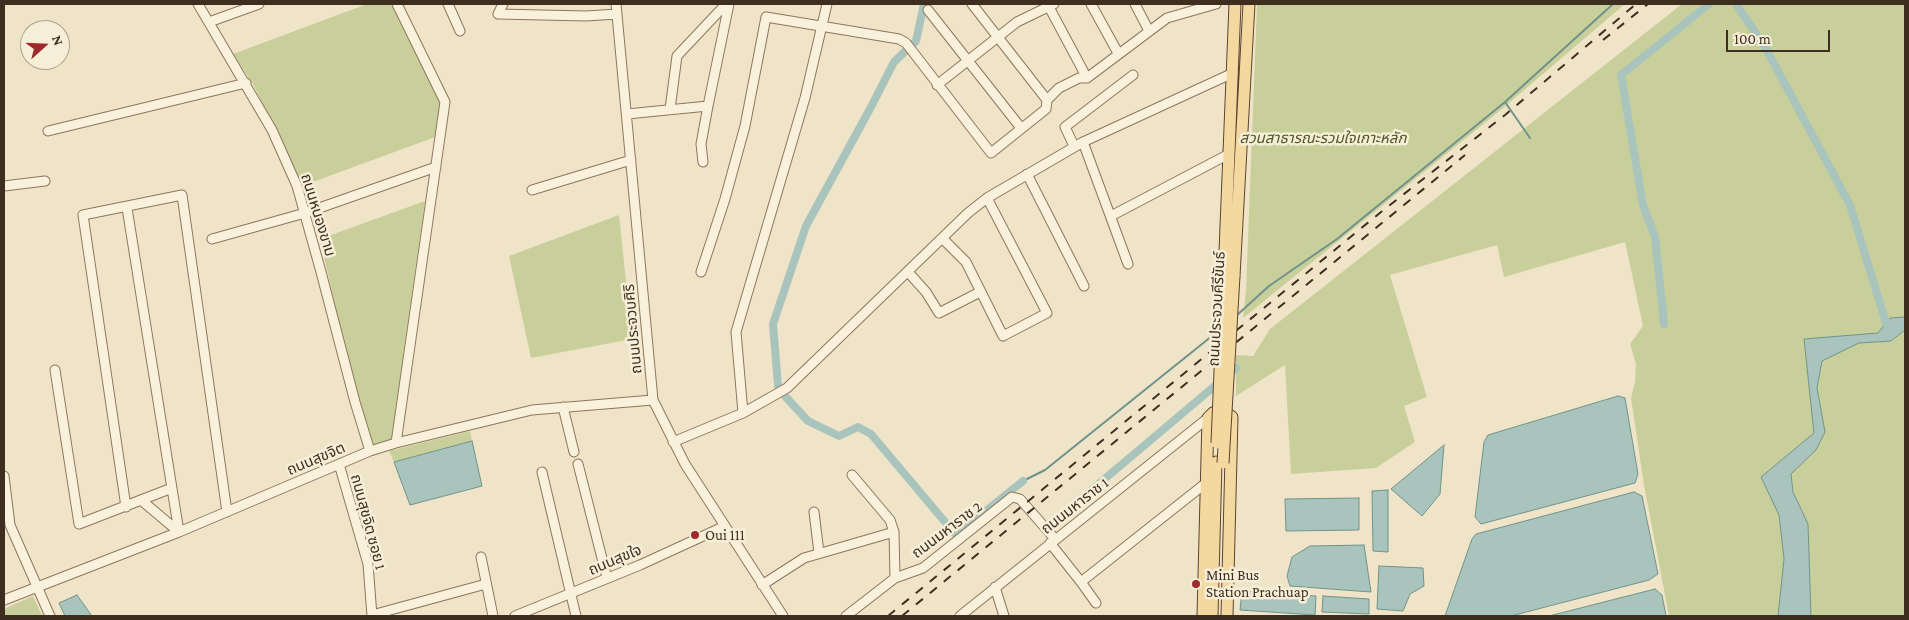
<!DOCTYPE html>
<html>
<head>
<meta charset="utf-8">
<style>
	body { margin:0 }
	#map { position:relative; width:1909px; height:620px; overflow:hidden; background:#f0e4c8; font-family:"Crimson Pro",serif }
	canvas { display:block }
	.frame { position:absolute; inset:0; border:5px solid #3d2e20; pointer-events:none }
	.north { position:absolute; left:20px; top:20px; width:50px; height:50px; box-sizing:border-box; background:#f7eed8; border:1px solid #ada18e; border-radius:50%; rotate:70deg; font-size:14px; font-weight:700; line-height:20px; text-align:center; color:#3d2e20 }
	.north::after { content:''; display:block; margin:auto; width:18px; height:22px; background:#9e2a2b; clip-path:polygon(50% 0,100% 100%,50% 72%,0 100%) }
	.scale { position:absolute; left:1726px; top:30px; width:104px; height:22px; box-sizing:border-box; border:2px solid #3d2e20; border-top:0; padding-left:6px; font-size:15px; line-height:18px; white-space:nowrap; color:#3d2e20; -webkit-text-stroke:4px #f7eed8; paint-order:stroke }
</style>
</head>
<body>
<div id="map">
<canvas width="1909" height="620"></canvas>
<div class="frame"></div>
<div class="north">N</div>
<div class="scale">100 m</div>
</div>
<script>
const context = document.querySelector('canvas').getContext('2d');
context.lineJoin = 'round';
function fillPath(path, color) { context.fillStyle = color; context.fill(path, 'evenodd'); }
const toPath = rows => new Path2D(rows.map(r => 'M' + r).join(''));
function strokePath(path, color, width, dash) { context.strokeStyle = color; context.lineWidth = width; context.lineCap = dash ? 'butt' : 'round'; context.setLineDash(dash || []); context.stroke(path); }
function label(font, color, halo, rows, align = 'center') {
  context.font = font + ' "Crimson Pro","Noto Sans Thai",serif'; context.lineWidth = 5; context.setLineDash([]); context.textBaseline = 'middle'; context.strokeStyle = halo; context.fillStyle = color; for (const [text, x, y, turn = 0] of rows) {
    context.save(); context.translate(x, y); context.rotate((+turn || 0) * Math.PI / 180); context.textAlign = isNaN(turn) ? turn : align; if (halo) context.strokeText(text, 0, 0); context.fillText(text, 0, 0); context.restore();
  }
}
fillPath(toPath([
	[367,4,395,4,442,102,438,136,302,186,253,84,233,54],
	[1257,4,1625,4,1502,109,1243,318,1246,291],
	[1682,4,1905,4,1905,317,1890,318,1879,333,1804,339,1814,433,1761,477,1779,514,1784,559,1778,616,1669,616,1644,485,1631,398,1635,382,1636,364,1630,344,1643,326,1625,242,1504,277,1497,245,1390,275,1427,397,1404,406,1415,442,1376,468,1291,474,1285,365,1236,396,1236,355,1253,356,1270,329],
	[425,201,391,441,372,446,357,402,320,239],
	[619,215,632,339,531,358,509,256],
	[1905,330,1905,616,1811,616,1808,524,1793,492,1791,474,1816,450,1825,432,1817,388,1822,361,1859,343,1891,341],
	[470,431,472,441,394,462,389,451],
	[33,596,42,616,4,616,4,609]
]), '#c9cf9b');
const water = toPath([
	[1905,317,1905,330,1891,341,1859,343,1822,361,1817,388,1825,432,1816,450,1791,474,1793,492,1808,524,1811,616,1778,616,1784,559,1779,515,1761,477,1814,433,1804,339,1878,333,1890,318,1905,317],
	[1618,396,1625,398,1638,474,1635,483,1481,524,1475,517,1484,442,1488,435,1618,396],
	[472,441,482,486,410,505,394,462,472,441],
	[1444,445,1440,494,1422,516,1391,489,1444,445],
	[1388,490,1388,552,1373,551,1372,491,1388,490],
	[1634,492,1642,496,1658,574,1649,580,1511,616,1445,616,1472,539,1476,534,1634,492],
	[1359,498,1359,530,1286,531,1285,499,1359,498],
	[1364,545,1371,592,1290,586,1287,576,1292,557,1310,546,1364,545],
	[1379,566,1423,568,1424,586,1410,594,1403,611,1377,609,1379,566],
	[1655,589,1662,595,1666,616,1549,616,1655,589],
	[1242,591,1316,596,1315,615,1240,610,1242,591],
	[77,595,92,616,65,616,59,603,77,595],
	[1323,596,1369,599,1369,614,1322,612,1323,596]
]);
fillPath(water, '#a9c4bc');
strokePath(water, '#6f938a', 1);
strokePath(toPath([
	[1505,102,1613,4],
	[1236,316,1269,286,1337,239,1505,102,1530,138],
	[1023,481,1045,470,1217,332]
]), '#6f938a', 2);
strokePath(toPath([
	[924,4,916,41,894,62,871,107,806,226,773,324,778,386,783,394,808,421,839,436,858,427,871,434,956,535,1023,481],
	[1736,4,1765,47,1850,205,1889,333],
	[1664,324,1655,237,1643,205,1621,75,1709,4],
	[1056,520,1236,368]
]), '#a9c4bc', 8);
const minor = toPath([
	[198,4,272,130,297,186,321,272,355,402,370,451],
	[448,4,460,31],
	[503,4,498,14,586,16,617,14],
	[616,4,653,400,685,464,783,616],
	[972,4,1047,100],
	[1091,4,1118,53],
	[1135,4,1149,31],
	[1049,7,1087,78,1167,18,1216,4],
	[928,10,1021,128],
	[209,22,259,4],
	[937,85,1017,22,1054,4],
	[670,109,677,56,726,4],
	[627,114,708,106,729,4],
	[48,131,246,83],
	[1083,142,1128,264],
	[1074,146,1065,127,1133,75],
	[703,162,701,144,708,106],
	[1027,174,1084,286],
	[4,186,45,181],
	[532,190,631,160],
	[127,208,179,532],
	[1111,216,1229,154],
	[212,239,305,213,436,167],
	[943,239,966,262,1003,336,1047,313,987,198],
	[701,272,725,199,745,126,766,17,899,39,906,43,991,153,1046,109,1047,100,1059,88,1079,78,1087,78],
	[908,272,926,292,939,313,980,292],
	[55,370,79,524,172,488],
	[563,407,574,452],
	[743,413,736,332,805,98,827,4],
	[673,442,743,413,787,388,968,213,987,198,1083,142,1233,73],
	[396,443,445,102,397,4],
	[339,464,368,564,372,616],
	[578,464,607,578],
	[542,472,576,616],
	[852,475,890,520,894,532,895,578],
	[4,476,10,525,50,616],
	[141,500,179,532],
	[126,507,83,215,182,195,227,512],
	[814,512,819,553],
	[1050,543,1081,582,1206,483],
	[481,557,493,616],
	[1081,582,1096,603],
	[762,585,804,558,894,532],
	[995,587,1004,616],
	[4,600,179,532,370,451,396,443,532,410,653,400],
	[372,615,486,584],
	[515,616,640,565,725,526],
	[846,616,895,578,923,568,1012,497,1020,499,1055,539],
	[960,616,1208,418]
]);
const major = toPath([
	[1224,276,1235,4],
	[1234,276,1249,4],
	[1203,616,1208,418,1213,413,1220,412,1225,412,1232,417,1227,616],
	[1212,616,1216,462]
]);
strokePath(minor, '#8d765c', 11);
strokePath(major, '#5b4430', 13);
strokePath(minor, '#faf1dc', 9);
strokePath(major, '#f3d9a0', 11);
strokePath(toPath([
	[1603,40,1648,4],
	[888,616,1381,212,1505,115,1636,4],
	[902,616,1465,155]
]), '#3d2e20', 2, [9, 9]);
const majorBridge = toPath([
	[1217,443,1224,276],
	[1223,463,1234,276]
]);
strokePath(majorBridge, '#5b4430', 13, []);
strokePath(majorBridge, '#f3d9a0', 11);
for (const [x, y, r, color] of [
	[695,535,5,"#9e2a2b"],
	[1196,584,5,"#9e2a2b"]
]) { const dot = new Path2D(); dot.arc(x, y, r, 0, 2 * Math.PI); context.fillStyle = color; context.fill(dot); strokePath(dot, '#f7eed8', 2); }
label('italic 15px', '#4d5a26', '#f7eed8', [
	["สวนสาธารณะรวมใจเกาะหลัก",1323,138]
]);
label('15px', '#3d2e20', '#f7eed8', [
	["ถนนหนองขาม",318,215,73],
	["ถนนประจวบคีรีขันธ์",1217,309,-87],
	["ถนนประจวบศิริ",633,329,-95],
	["ถนนสุขจิต",316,459,-23],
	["ถนนมหาราช 1",1075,506,-38],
	["ถนนสุขจิต ซอย 1",368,522,75],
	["ถนนมหาราช 2",947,530,-37],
	["ถนนสุขใจ",615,560,-23]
]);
label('15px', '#3d2e20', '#f7eed8', [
	["Oui 111",705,535],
	["Mini Bus",1206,575],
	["Station Prachuap",1206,592]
], 'left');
</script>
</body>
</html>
